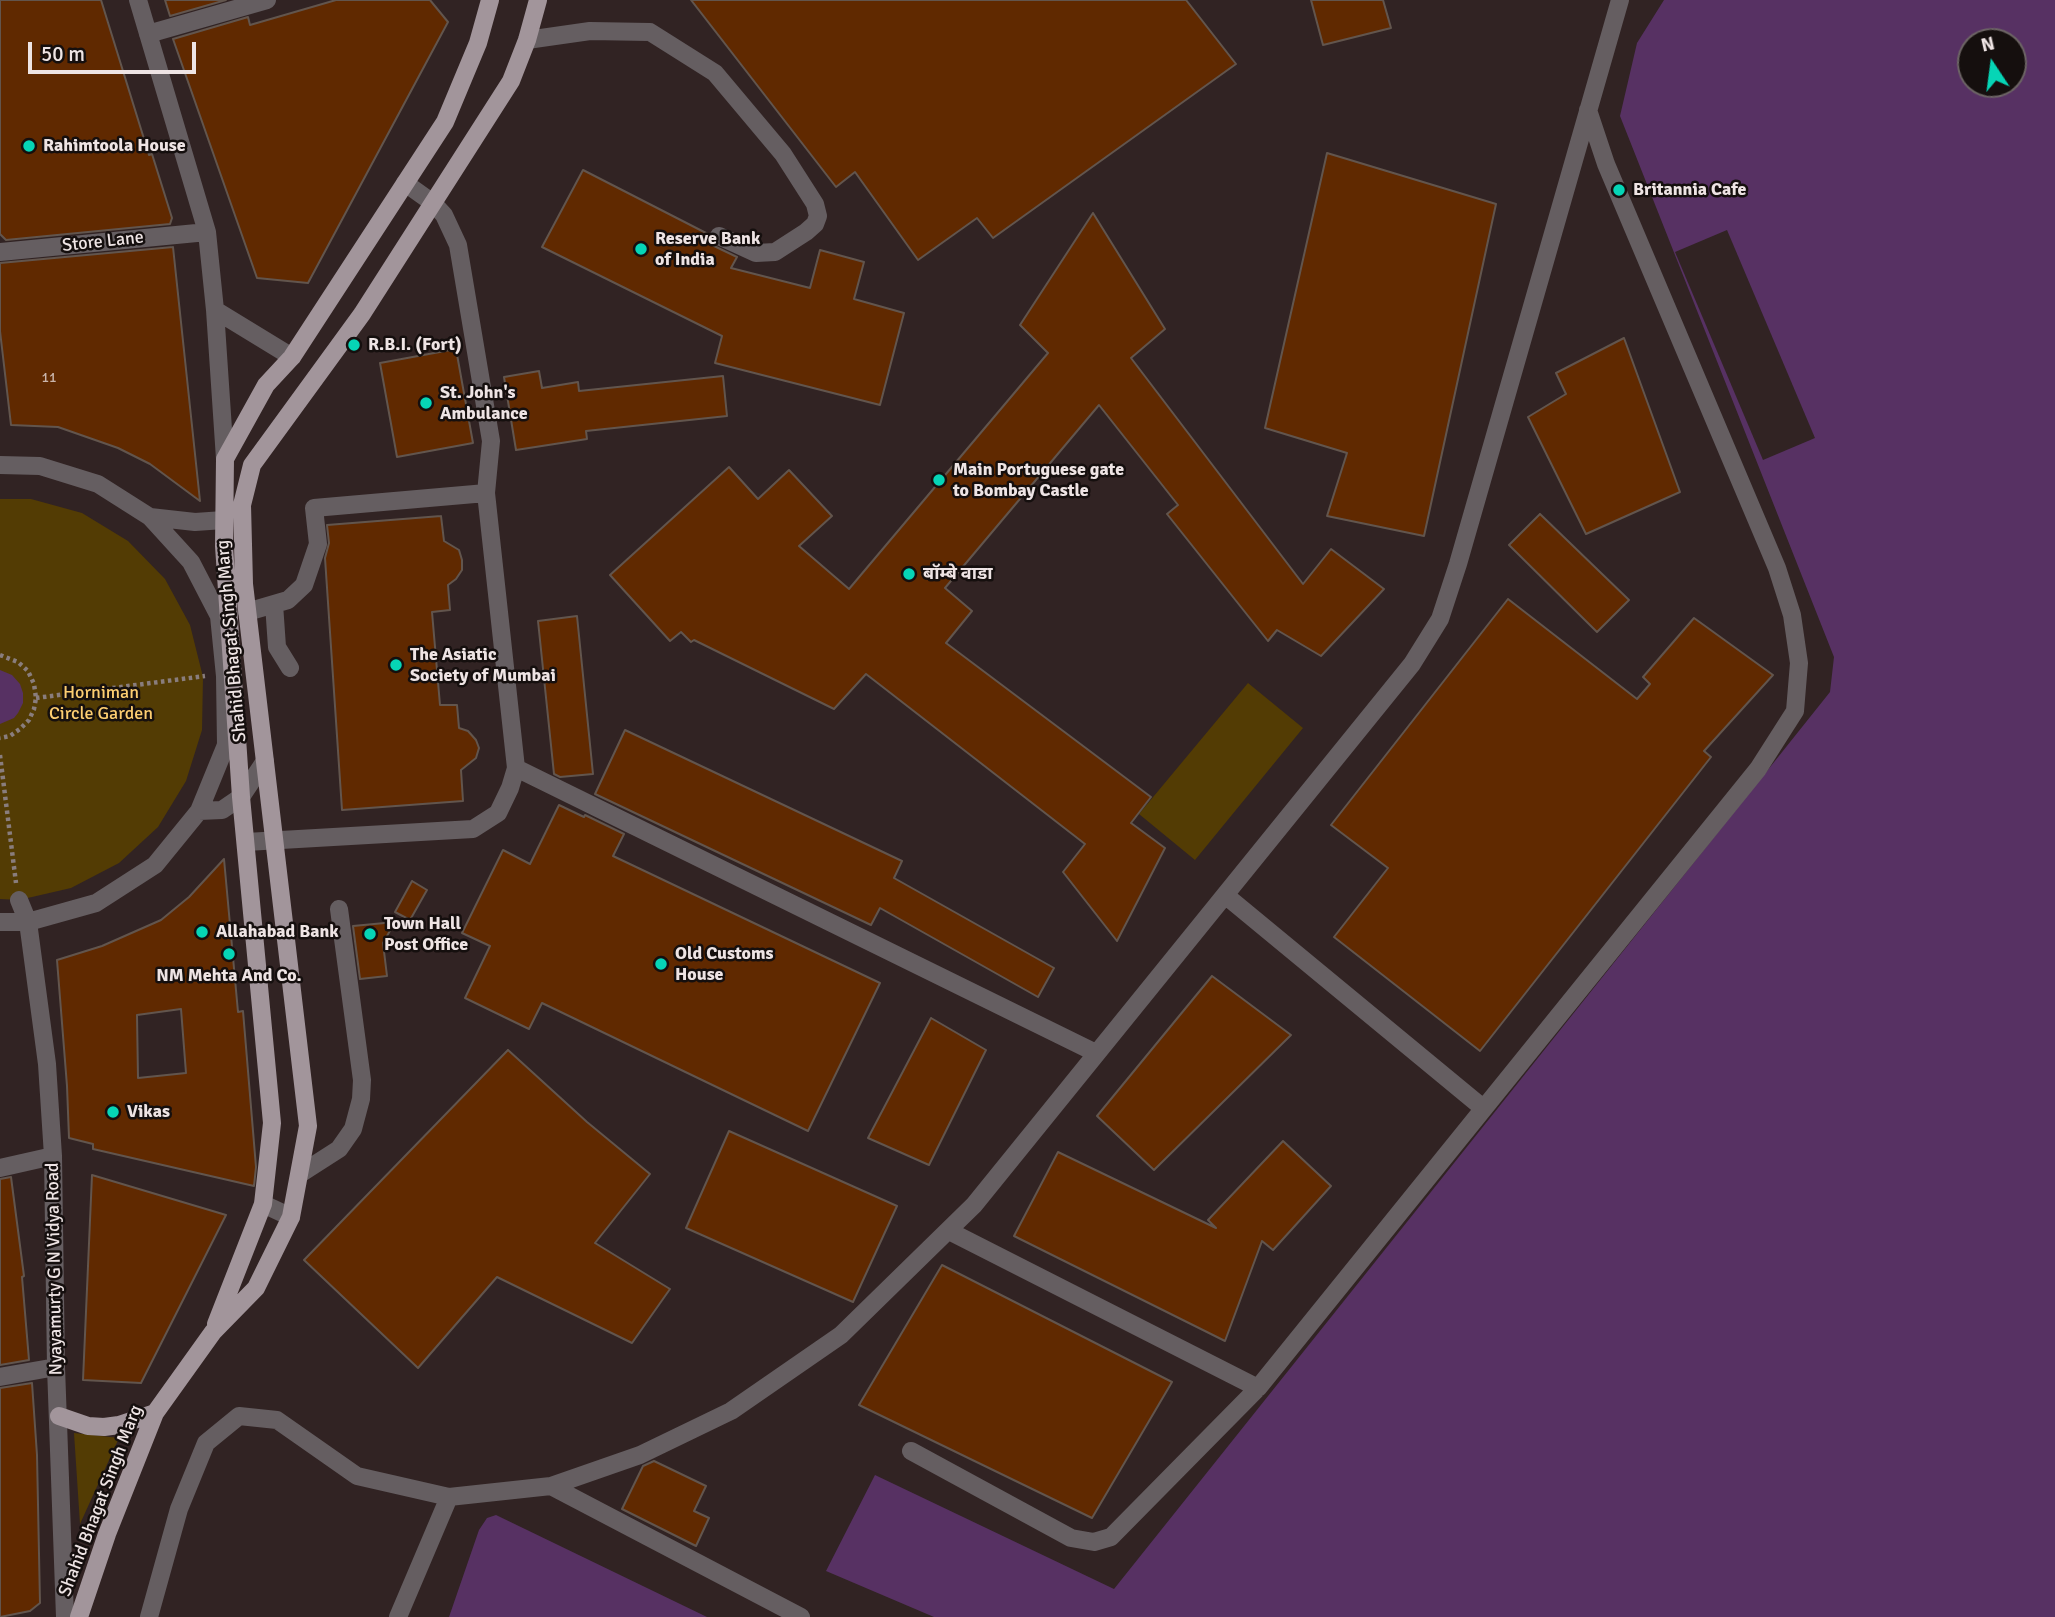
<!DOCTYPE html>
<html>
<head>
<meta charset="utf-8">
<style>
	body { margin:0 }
	#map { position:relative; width:2055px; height:1617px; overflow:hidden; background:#312323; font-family:Signika,sans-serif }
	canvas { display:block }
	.north { position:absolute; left:1957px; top:28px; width:70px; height:70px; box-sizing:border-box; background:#150f0e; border:2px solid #6c6464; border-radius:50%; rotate:347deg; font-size:19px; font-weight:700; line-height:28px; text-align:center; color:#eee4e4 }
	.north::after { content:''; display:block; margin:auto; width:24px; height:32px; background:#06d5b6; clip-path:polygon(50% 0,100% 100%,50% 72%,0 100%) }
	.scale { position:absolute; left:28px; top:42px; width:168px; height:32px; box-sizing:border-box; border:4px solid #eee4e4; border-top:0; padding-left:9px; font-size:21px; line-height:24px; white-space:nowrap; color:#eee4e4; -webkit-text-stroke:5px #150f0e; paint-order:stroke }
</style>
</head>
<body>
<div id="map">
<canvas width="2055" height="1617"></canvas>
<div class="north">N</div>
<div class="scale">50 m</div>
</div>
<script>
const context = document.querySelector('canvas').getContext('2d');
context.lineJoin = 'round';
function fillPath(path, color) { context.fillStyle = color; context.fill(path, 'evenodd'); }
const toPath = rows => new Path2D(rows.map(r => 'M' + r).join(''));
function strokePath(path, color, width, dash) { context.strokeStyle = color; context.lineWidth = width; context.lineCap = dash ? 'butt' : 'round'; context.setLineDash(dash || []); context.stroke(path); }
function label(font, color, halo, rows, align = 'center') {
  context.font = font + ' Signika,"Noto Sans Devanagari",sans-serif'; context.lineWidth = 5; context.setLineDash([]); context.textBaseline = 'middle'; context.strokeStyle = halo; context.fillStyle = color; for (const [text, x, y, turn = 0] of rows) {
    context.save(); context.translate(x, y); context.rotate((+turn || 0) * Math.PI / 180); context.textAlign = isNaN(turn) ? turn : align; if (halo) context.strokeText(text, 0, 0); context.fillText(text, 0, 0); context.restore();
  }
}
fillPath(toPath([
	[0,499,31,499,82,513,128,541,165,579,190,625,203,677,202,730,186,781,158,827,119,863,71,888,19,900,0,899],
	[1248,683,1303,728,1195,860,1139,814],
	[74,1433,119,1438,80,1524]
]), '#533c04');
fillPath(toPath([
	[1664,0,2055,0,2055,1617,934,1617,826,1571,875,1475,1114,1589,1830,692,1834,657,1620,116,1637,43],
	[1971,42,2013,42,2013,84,1971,84],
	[0,670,12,675,20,684,23,693,23,703,18,713,14,718,0,724],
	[496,1515,707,1617,449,1617,479,1530,487,1518]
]), '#573163');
fillPath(toPath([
	[1727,230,1815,438,1763,460,1675,252]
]), '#312323');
const building = toPath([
	[0,0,101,0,149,155,152,154,172,218,170,224,6,240,0,234,0,0],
	[165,0,226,0,170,16,165,0],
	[336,0,430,0,448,22,308,283,257,278,173,39,248,17,250,25,336,0],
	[691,0,1186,0,1236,64,993,238,977,218,918,260,855,172,836,187,691,0],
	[1311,0,1383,0,1391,28,1323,45,1311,0],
	[1327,153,1496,204,1424,536,1327,516,1347,453,1265,428,1327,153],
	[583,170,708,234,709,242,714,246,737,257,731,268,810,288,820,250,864,262,854,299,904,313,880,405,715,363,722,336,542,247,583,170],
	[1093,213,1165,329,1131,358,1303,584,1331,549,1384,589,1321,656,1277,630,1268,641,1167,514,1178,505,1099,405,945,588,972,611,946,643,1151,797,1131,823,1165,848,1117,941,1063,872,1085,844,866,674,834,709,694,640,691,642,681,632,670,641,610,575,729,467,758,499,789,470,832,516,799,546,849,589,1048,353,1020,325,1093,213],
	[173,247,200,501,150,464,118,448,58,427,11,425,0,331,0,263,173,247],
	[1624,338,1680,492,1586,534,1528,417,1566,394,1556,373,1624,338],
	[456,349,473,443,397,457,380,363,456,349],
	[539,371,542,388,578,382,579,391,723,376,727,416,586,431,587,439,516,450,504,377,539,371],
	[1540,514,1629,600,1597,632,1509,545,1540,514],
	[441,516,444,541,459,550,462,560,462,570,456,579,448,585,450,610,432,612,440,705,457,705,459,728,468,731,476,740,479,748,476,758,461,770,463,801,342,810,325,558,329,543,327,525,441,516],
	[1508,599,1637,699,1650,684,1643,677,1694,618,1773,675,1704,751,1711,757,1480,1051,1334,937,1388,868,1331,825,1508,599],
	[577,616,593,774,560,777,554,774,538,621,577,616],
	[625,730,902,861,894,878,1054,968,1038,997,880,908,871,925,595,794,625,730],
	[559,805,584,817,585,815,624,834,613,856,880,983,808,1131,542,1003,529,1029,465,998,490,946,462,933,503,850,530,864,559,805],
	[224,859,238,1012,243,1011,256,1167,254,1186,93,1149,93,1144,69,1138,67,1086,57,960,102,946,161,920,189,897,224,859],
	[181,1009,186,1073,138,1078,137,1015,181,1009],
	[412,881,427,890,410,920,395,912,412,881],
	[395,922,383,943,387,976,360,979,353,926,395,922],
	[1212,976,1291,1035,1154,1170,1097,1116,1212,976],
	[931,1018,986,1050,929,1165,868,1138,931,1018],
	[508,1050,587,1122,650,1174,595,1243,670,1289,632,1343,497,1277,418,1368,304,1260,508,1050],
	[729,1131,897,1206,853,1302,686,1228,729,1131],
	[1283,1141,1331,1186,1273,1250,1262,1241,1225,1341,1014,1236,1058,1152,1216,1228,1208,1220,1283,1141],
	[92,1175,226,1215,141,1383,83,1380,92,1175],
	[11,1177,24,1276,22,1277,29,1360,0,1365,0,1179,11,1177],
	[942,1265,1172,1382,1092,1518,859,1405,942,1265],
	[32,1383,37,1455,40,1603,30,1611,0,1617,0,1388,32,1383],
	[654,1461,706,1486,694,1511,709,1518,696,1546,622,1509,643,1466,654,1461]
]);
fillPath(building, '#602900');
strokePath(building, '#62554d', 2);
strokePath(toPath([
	[0,655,18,662,28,671,34,684,36,698,34,709,29,720,20,729,10,736,0,738],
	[36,698,205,676],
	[0,755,16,883]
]), '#897d7d', 4.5, [3.5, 3.5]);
strokePath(toPath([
	[138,0,207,232,215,310,225,459],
	[148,34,267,0],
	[527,40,590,31,650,32,715,73,783,154,815,204,818,216,815,224,806,232,775,252,756,253,719,236],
	[405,183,433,203,444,215,458,245,491,441,486,493],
	[0,252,207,232],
	[215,310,292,357],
	[0,465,40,466,98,484,150,517,191,562,219,616,225,676,226,745,199,811,155,865,96,903,28,922,0,922],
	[150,517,195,522,224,520],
	[274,604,277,647,290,668],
	[516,768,1096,1053],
	[199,811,222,810,241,797,265,761],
	[246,842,473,829,498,813,510,788,516,768,486,493,314,508,318,544,304,585,288,600,247,612],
	[1225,895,1483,1108],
	[19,900,28,922,47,1064,53,1156,56,1367,65,1617],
	[0,1168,53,1156],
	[300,1174,339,1149,353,1129,361,1099,362,1080,339,909],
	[263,1204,291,1217],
	[949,1231,1258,1388],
	[0,1377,56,1367],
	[911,1451,1071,1538,1094,1542,1111,1537,1258,1388,1758,769,1795,711,1799,663,1792,615,1777,568,1606,164,1588,110],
	[551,1486,801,1617],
	[149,1617,179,1509,206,1443,239,1416,277,1420,357,1476,449,1497,551,1486,640,1455,731,1411,841,1335,974,1205,1412,664,1440,619,1458,564,1620,0],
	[398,1617,449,1497]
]), '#655e61', 18);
strokePath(toPath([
	[216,1324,263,1204,272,1123,241,797,224,546,225,459,266,385,292,357,445,122,478,43,490,0],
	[59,1416,88,1426,104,1427,119,1425,155,1413],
	[79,1617,107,1534,155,1413,213,1332,256,1288,291,1217,308,1126,244,584,242,505,252,465,362,314,511,81,527,40,538,0]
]), '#a2959b', 18);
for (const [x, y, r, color] of [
	[29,146,7,"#06d5b6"],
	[1619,190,7,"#06d5b6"],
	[641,249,7,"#06d5b6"],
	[354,345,7,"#06d5b6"],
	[426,403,7,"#06d5b6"],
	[939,480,7,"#06d5b6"],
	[909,574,7,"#06d5b6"],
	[396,665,7,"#06d5b6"],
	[202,932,7,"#06d5b6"],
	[370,934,7,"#06d5b6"],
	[229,954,7,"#06d5b6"],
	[661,964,7,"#06d5b6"],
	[113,1112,7,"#06d5b6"]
]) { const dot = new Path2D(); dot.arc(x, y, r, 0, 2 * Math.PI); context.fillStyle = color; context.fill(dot); strokePath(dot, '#150f0e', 2.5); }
label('14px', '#cab5ab', null, [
	["11",49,378]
]);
label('bold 18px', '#eee4e4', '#150f0e', [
	["Rahimtoola House",43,146],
	["Britannia Cafe",1633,190],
	["Reserve Bank",655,239],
	["of India",655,260],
	["R.B.I. (Fort)",368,345],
	["St. John's",440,393],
	["Ambulance",440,414],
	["Main Portuguese gate",953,470],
	["to Bombay Castle",953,491],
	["बॉम्बे वाडा",923,574],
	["The Asiatic",410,655],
	["Society of Mumbai",410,676],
	["Town Hall",384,924],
	["Post Office",384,945],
	["Allahabad Bank",216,932],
	["Old Customs",675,954],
	["House",675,975],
	["NM Mehta And Co.",229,976,"center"],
	["Vikas",127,1112]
], 'left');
label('18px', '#eee4e4', '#150f0e', [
	["Store Lane",103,242,-6],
	["Shahid Bhagat Singh Marg",232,641,-95],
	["Nyayamurty G N Vidya Road",55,1269,-91],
	["Shahid Bhagat Singh Marg",101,1501,-69]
]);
label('18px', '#fdce71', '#150f0e', [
	["Horniman",101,693],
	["Circle Garden",101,714]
]);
</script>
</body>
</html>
